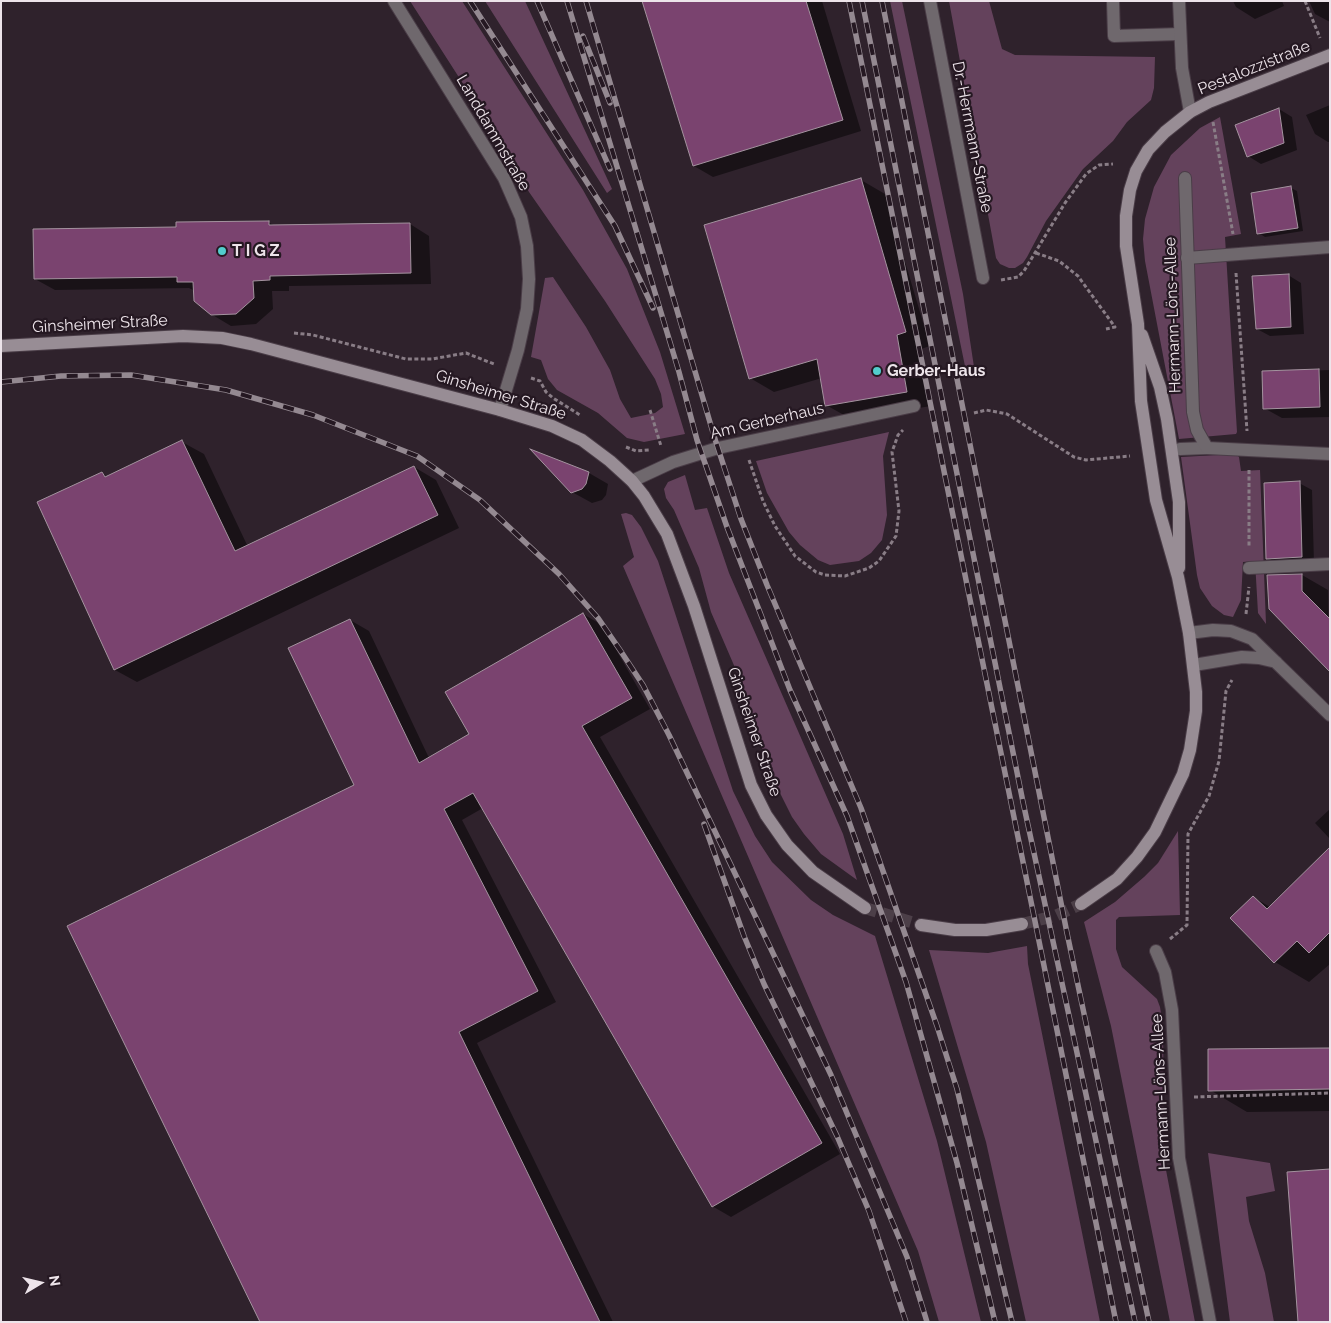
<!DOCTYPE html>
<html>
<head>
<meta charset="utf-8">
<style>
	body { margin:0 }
	#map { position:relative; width:1331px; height:1323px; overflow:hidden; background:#2f222c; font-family:Raleway,sans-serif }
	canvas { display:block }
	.frame { position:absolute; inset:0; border:2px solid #ede4ea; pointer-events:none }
	.north { position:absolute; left:15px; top:1258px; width:50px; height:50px; -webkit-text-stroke:4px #251822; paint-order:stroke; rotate:81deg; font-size:14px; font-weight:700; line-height:20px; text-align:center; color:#ede4ea }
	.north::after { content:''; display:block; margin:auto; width:18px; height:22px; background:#ede4ea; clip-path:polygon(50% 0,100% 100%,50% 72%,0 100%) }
</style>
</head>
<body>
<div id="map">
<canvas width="1331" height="1323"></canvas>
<div class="frame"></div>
<div class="north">N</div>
</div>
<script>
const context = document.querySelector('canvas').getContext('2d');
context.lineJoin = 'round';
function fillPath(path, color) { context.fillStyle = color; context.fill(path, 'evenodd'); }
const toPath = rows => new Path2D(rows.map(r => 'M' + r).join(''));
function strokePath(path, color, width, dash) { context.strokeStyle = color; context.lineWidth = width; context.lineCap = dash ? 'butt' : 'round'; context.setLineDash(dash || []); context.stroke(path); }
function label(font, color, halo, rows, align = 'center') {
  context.font = font + ' Raleway,sans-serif'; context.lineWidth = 4.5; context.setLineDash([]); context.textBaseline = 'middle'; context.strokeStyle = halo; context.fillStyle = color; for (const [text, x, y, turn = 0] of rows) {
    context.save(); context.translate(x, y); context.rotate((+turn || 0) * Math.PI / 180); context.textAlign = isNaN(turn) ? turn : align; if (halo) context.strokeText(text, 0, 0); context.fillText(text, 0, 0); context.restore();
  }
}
fillPath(toPath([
	[410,1,462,1,583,190,627,269,660,352,685,434,644,442,627,438,598,413,557,390,548,379,541,360,531,357,545,278,553,277,586,327,610,370,620,399,631,418,655,413,663,407,661,394,655,379,605,301,529,192,503,146],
	[485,1,525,1,612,189,607,193],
	[890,1,902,1,963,294,974,367,966,371],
	[949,1,989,1,1002,49,1015,55,1155,57,1154,88,1151,100,1127,122,1113,141,1083,169,1046,221,1027,257,1023,263,1015,268,1009,268,1000,264,996,258],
	[1220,117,1241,234,1225,237,1237,432,1236,434,1179,439,1145,261,1143,239,1145,219,1154,187,1171,155,1200,128],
	[889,432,883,456,887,515,882,540,871,553,859,561,830,565,818,560,800,545,789,532,767,493,756,461],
	[1236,454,1239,457,1241,471,1260,470,1266,624,1258,613,1255,561,1243,562,1241,600,1233,617,1224,615,1212,606,1200,588,1197,575,1181,457],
	[685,475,695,510,707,508,729,573,843,834,857,880,821,854,804,834,792,817,771,775,736,670,711,612,699,568,674,510,666,498,664,489,668,482],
	[626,513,632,515,641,527,658,561,733,791,755,836,772,862,811,900,833,915,875,936,937,1141,981,1322,939,1322,918,1251,623,566,634,557,621,514],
	[1178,831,1180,915,1119,917,1116,920,1116,949,1122,967,1157,999,1160,1007,1163,1025,1164,1141,1166,1170,1195,1322,1170,1322,1111,1026,1084,922,1115,902,1144,877,1158,863],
	[1027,946,1028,964,1100,1322,1026,1322,986,1142,929,950,988,953],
	[1208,1153,1270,1163,1275,1191,1246,1197,1249,1221,1265,1273,1274,1322,1230,1322]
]), '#64425c');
fillPath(toPath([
	[643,1,822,1,861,131,713,177,694,166],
	[1233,1,1282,1,1284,6,1255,19,1236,7],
	[1309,1,1330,1,1330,22,1315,14],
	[1330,105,1330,142,1328,142,1315,134,1306,115],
	[1279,109,1292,117,1297,150,1261,164,1248,156],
	[861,180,885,194,930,346,921,349,931,406,851,419,826,405,822,378,774,392,750,378],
	[1291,188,1297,191,1303,231,1265,237,1259,233],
	[268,222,277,227,410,224,429,236,431,284,289,286,289,291,272,291,273,309,256,324,231,326,211,314,195,291,189,288,55,290,35,279,177,228],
	[1288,275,1301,283,1304,334,1270,336,1257,329],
	[1330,370,1330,417,1282,418,1264,408,1263,372],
	[182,442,204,454,248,547,414,467,436,480,459,528,137,682,115,670,39,503,102,474,108,477],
	[535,452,589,473,608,484,606,495,602,500,592,503,572,492],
	[1299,483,1312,490,1314,564,1281,566,1268,558],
	[1302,575,1328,590,1329,658,1270,608],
	[583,614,602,625,650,709,600,737,840,1154,731,1217,712,1206,483,808,462,820,556,1002,477,1043,613,1322,261,1322,356,786,350,620,369,631,429,758,471,734],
	[1330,809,1330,839,1315,823],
	[1330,849,1330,964,1309,982,1275,962,1253,897,1270,907],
	[1330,1049,1330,1111,1247,1112,1210,1090]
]), '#0007');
const building = toPath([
	[642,1,806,1,843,120,693,166,642,1],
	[1279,108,1284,143,1247,157,1235,125,1279,108],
	[861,178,906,332,897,335,907,392,825,406,817,359,749,379,704,225,861,178],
	[1291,186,1298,228,1257,234,1251,193,1291,186],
	[269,221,269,225,410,223,411,273,270,276,270,280,253,281,254,298,236,314,211,315,194,301,193,282,177,282,177,277,34,279,33,229,176,227,176,222,269,221],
	[1289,274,1291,327,1256,329,1252,276,1289,274],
	[1319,369,1320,407,1263,409,1262,371,1319,369],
	[182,440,235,551,414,466,438,515,114,670,37,502,102,472,105,477,182,440],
	[530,449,589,472,586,484,582,489,571,493,530,449],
	[1300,481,1302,557,1266,559,1264,483,1300,481],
	[1302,574,1302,591,1330,619,1330,672,1269,609,1267,575,1302,574],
	[583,613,632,698,582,726,822,1143,712,1207,473,793,444,809,538,991,459,1032,600,1322,260,1322,67,926,354,785,288,648,350,619,419,763,469,734,445,692,583,613],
	[1330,847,1330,932,1309,953,1297,941,1274,963,1230,918,1253,896,1267,909,1330,847],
	[1330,1048,1330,1089,1208,1091,1208,1049,1330,1048],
	[1330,1169,1330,1322,1298,1322,1287,1172,1330,1169]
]);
fillPath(building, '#7a436f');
strokePath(building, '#a4939f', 1);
strokePath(toPath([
	[865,908,921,925],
	[1022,924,1055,916,1081,904]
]), '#4c3f48', 12, [12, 6]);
const service = toPath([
	[1113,1,1114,36,1180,34],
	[1187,258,1330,247],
	[1180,449,1207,448],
	[1249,568,1330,564]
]);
const minor = toPath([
	[394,1,504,178,521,217,527,246,529,279,527,309,518,350,500,410],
	[930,1,983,278],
	[1179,1,1182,68,1190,112],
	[1185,178,1193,412,1197,430,1207,448,1330,454],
	[632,481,673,462,718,448,914,406],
	[1189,633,1213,630,1231,631,1252,639,1330,715],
	[1194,665,1242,657,1259,658,1276,662],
	[1156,951,1165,972,1172,1010,1179,1158,1210,1322]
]);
const secondary = toPath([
	[1142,335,1160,387,1167,419,1179,502,1179,568],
	[1,346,183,336,222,338,251,344,500,410,552,426,582,440,610,461,632,481,644,496,667,534,694,606,751,785,766,815,787,845,813,872,865,908],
	[1081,904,1117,879,1137,857,1155,832,1183,774,1190,750,1196,711,1196,692,1189,633,1178,577,1156,500,1141,401,1138,324,1126,246,1126,216,1130,190,1136,171,1148,150,1165,132,1190,112,1209,102,1330,55],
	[921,925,955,930,986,930,1022,924]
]);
strokePath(service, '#4a3d47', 14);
strokePath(minor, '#4a3d47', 14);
strokePath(secondary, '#4a3d47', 14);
strokePath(toPath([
	[1305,1,1320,38],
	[1213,122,1233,234],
	[1036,253,1059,261,1078,276,1115,327,1106,329],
	[1236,273,1247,431],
	[1001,280,1018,277,1024,271,1065,203,1086,174,1099,165,1113,164],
	[294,333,313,335,406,359,432,359,466,353,494,364],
	[531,378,540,381,546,392,553,398,580,415],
	[650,410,661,446],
	[974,413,986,410,1007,414,1074,457,1086,460,1130,456],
	[626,447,636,451,649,450],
	[749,460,763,501,775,526,795,556,816,572,825,575,845,576,869,568,879,561,896,536,899,511,892,452,898,435,903,430],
	[1249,470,1249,548],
	[1246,614,1249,587],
	[1170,939,1187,925,1188,834,1209,796,1219,761,1226,691,1232,680],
	[1194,1097,1330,1093]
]), '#897d86', 3, [4, 2.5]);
strokePath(service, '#6f686d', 12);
strokePath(minor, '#6f686d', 12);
strokePath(secondary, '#988d95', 12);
const rail = toPath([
	[470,1,615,226,653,308],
	[537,1,610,169],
	[567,1,679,372,697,440,727,527,790,690,847,816,906,982,957,1163,995,1322],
	[586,1,714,436,741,519,767,585,861,808,937,1026,957,1089,1012,1322],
	[849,1,1116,1322],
	[862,1,1023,802,1135,1322],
	[882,1,1067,933,1149,1322],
	[583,36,610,103],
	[1,382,61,376,131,375,226,390,313,415,417,456,480,500,559,574,598,618,620,650,643,685,669,735,831,1075,907,1257,927,1322],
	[704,824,744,936,764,984,837,1136,869,1211,906,1322]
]);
strokePath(rail, '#948991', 5.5);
strokePath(rail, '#251822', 4, [11]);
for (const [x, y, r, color] of [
	[222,251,5,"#52cdcd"],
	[877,371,5,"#52cdcd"]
]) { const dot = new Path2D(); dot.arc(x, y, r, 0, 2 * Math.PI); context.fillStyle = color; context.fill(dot); strokePath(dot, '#251822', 2); }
label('16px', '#ede4ea', '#251822', [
	["Pestalozzistraße",1254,68,-22],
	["Landdammstraße",493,133,60],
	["Dr.-Herrmann-Straße",972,137,79],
	["Hermann-Löns-Allee",1173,315,-92],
	["Ginsheimer Straße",100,324,-3],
	["Ginsheimer Straße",501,395,17],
	["Am Gerberhaus",767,421,-13],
	["Ginsheimer Straße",754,732,71],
	["Hermann-Löns-Allee",1161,1092,-93]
]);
label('bold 16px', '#ede4ea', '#251822', [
	["T I G Z",232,251],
	["Gerber-Haus",887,371]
], 'left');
</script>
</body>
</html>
